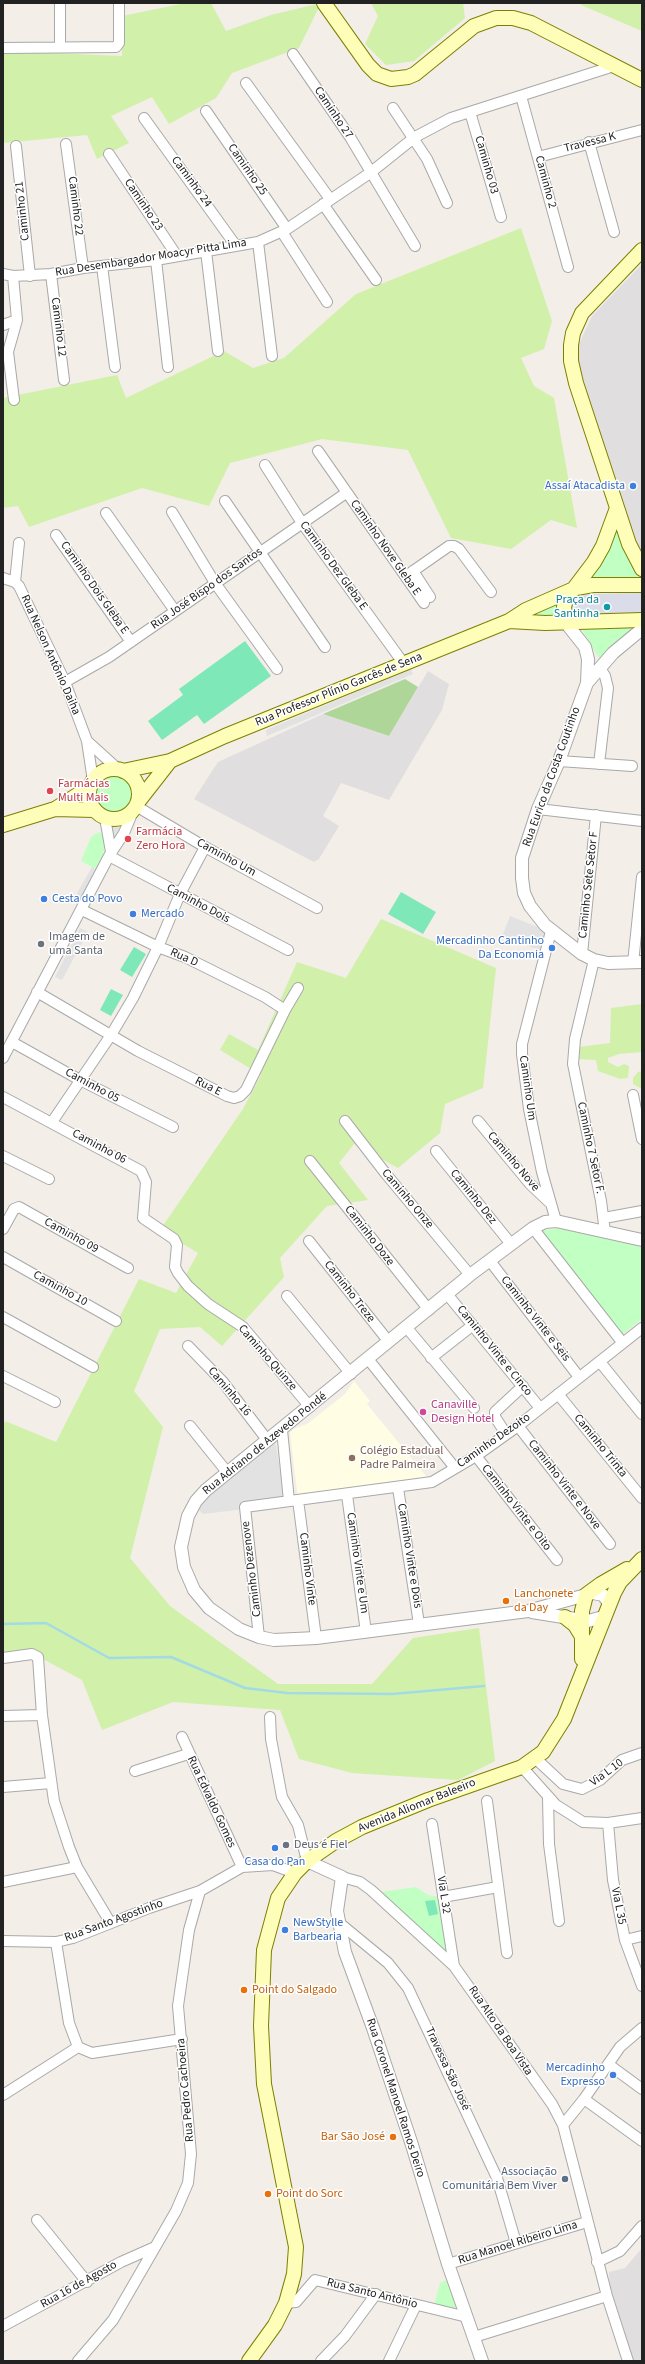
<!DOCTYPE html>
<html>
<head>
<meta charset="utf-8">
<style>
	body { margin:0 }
	#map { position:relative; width:645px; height:2364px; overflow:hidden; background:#f3eee8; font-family:"Source Sans 3",sans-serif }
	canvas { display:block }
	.frame { position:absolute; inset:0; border:4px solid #222; pointer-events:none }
</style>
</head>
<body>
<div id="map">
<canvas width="645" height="2364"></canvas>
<div class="frame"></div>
</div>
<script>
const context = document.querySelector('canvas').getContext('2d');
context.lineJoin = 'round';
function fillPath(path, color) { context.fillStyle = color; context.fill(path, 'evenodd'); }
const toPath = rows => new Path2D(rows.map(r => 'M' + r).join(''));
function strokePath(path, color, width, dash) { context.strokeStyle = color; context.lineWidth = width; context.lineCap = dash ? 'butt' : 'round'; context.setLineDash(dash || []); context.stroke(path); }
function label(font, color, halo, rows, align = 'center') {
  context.font = font + ' "Source Sans 3",sans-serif'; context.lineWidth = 3; context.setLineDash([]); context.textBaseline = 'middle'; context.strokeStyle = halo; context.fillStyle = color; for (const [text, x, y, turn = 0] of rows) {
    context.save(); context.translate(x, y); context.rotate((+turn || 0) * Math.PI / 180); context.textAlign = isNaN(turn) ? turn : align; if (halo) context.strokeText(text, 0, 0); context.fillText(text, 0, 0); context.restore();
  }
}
fillPath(toPath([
	[642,264,642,563,577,380,578,346,592,316],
	[428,671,449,684,442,710,389,800,341,783,323,816,339,826,319,859,314,862,194,799,218,762,323,714,389,736],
	[642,2248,642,2361,629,2361,610,2313,609,2272,625,2268]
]), '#e0dedf');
fillPath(toPath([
	[354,1381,370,1401,367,1404,431,1482,298,1499,290,1433,293,1429,307,1424,345,1394]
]), '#fffde4');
fillPath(toPath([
	[186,3,211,3,226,31,271,15,321,3,299,48,232,73,216,98,169,124,152,97,111,116,129,143,97,159,87,135,3,143,3,51,122,56,122,16],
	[371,3,463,3,465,18,414,61,386,65,365,44,378,16],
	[581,3,642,3,642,31,581,5],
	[521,228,552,321,544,349,521,358,534,386,554,398,577,528,551,520,511,549,451,538,408,450,322,439,230,463,209,506,142,488,29,527,18,506,3,508,3,398,117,375,126,398,224,351,253,368,284,358,356,294],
	[381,919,496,968,483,1088,445,1104,440,1133,398,1168,354,1144,339,1163,368,1200,327,1206,280,1258,284,1277,222,1346,200,1327,160,1329,134,1391,163,1427,130,1558,170,1606,278,1684,372,1684,413,1638,479,1628,495,1761,458,1780,352,1773,299,1759,280,1710,173,1702,102,1730,82,1680,41,1658,3,1664,3,1426,5,1421,56,1442,139,1279,176,1293,198,1253,160,1230,243,1109,261,1075,220,1050,229,1034,258,1050,297,962,346,978],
	[642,1004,642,1052,619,1054,608,1058,608,1062,618,1067,624,1064,629,1066,628,1078,620,1079,598,1071,596,1060,579,1059,579,1047,610,1043,611,1008],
	[642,1071,642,1089,633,1084,633,1078,638,1072]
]), '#d1f0aa');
fillPath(toPath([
	[405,679,418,687,389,736,323,714]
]), '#afd699');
fillPath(toPath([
	[615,528,642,579,588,581],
	[557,602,561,617,520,618],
	[638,625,600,660,580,626],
	'92 796a22 22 0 1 1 44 0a22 22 0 1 1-44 0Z',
	[99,832,104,836,105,844,102,858,96,869,81,861,91,837],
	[560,1228,642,1245,642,1319,620,1336,540,1231],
	[416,1887,428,1895,439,1897,448,1954,381,1892],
	[450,2278,458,2305,452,2310,434,2305,440,2283]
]), '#c2ffc3');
fillPath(toPath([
	[245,641,271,676,204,724,197,715,162,740,148,721,183,695,179,689],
	[401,892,436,912,423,934,388,914],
	[134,947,146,954,132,977,120,970],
	[111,989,123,995,111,1016,100,1010],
	[435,1900,438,1914,429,1916,425,1901]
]), '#7fe8b8');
fillPath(toPath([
	[411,669,413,674,267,736,266,730],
	[129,821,115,845,107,822],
	[92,867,98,870,82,898,76,895],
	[510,916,550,932,543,951,502,937],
	[80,928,88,932,62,980,55,977],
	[275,1441,286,1504,203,1514,195,1506]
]), '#e2e2e2');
fillPath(toPath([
	[642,593,642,614,578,616,572,609,572,602,580,594]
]), '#dbdce9');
strokePath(toPath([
	[3,1624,46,1623,109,1658,171,1657,245,1688,287,1693,392,1694,484,1686]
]), '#a4dae4', 2.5);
const minor = toPath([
	[60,3,60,47],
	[3,48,116,47,119,43,119,3],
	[293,54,350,137,415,246],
	[246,83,330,199],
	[521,96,568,267],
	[393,108,427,159,447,203],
	[206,111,287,229],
	[470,112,501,217],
	[144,118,236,246],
	[589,142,614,232],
	[66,144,83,268],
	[16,146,30,276],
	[109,154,177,256],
	[538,157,642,130],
	[323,204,376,280],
	[282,232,327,302],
	[258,242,272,356],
	[206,251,218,351],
	[156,260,168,367],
	[102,266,115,367],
	[3,274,13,276,51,274,83,268,156,260,258,242,287,229,370,173,415,137,451,118,614,66],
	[51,274,64,380],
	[13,276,17,320,8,352,14,400],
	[3,325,17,320],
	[318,451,424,603],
	[265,465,302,523,404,664],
	[225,501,325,647],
	[172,512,215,583,277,669],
	[106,513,175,611],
	[56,535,131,642],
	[413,571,430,597],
	[406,576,449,546,454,546,459,549,491,592],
	[3,578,15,582,19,586,65,682,87,741,93,781],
	[15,582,19,543],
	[65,682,109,657,346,493],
	[87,741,119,770],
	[559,761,632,766],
	[599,764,608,688,605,676,600,668],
	[136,806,205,847,317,908],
	[538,809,642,821],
	[105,818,111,852],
	[109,856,288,950],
	[82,910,158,947,185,957,265,997,285,1010],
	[551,931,522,1044,522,1054,529,1109,542,1172,556,1221],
	[582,954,596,815],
	[594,960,575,1039,573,1064,601,1201,605,1232],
	[633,963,642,877],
	[37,992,138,1051,227,1096,234,1098,240,1096,246,1090,285,1010,298,988],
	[12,1042,80,1080,173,1127],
	[3,1058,109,856,124,833,134,809],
	[633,1095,642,1139],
	[3,1097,141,1171,146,1182,143,1218,174,1239,177,1245,175,1267,178,1273,188,1286,208,1304,243,1327,310,1407],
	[345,1121,386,1174,470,1275],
	[478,1121,530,1184,549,1202],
	[52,1122,111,1035,133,998,158,947,180,894,205,847],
	[436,1151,511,1244],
	[3,1156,49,1179],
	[310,1161,429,1310],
	[604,1218,642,1211],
	[533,1228,622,1342],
	[3,1229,14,1209,19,1207,128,1268],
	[309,1241,389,1342],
	[3,1257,116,1321],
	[490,1261,579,1377],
	[447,1294,540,1408],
	[287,1296,351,1374],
	[3,1317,93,1367],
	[407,1328,474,1408],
	[188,1346,223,1382,268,1441],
	[431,1358,473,1325],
	[368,1359,455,1468],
	[600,1362,642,1414],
	[3,1376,55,1402],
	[558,1394,642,1498],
	[190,1426,227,1472],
	[518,1426,610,1544],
	[282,1430,289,1501],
	[506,1434,495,1417,495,1412,523,1386],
	[476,1456,557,1560],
	[398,1488,419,1624],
	[347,1495,366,1632],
	[298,1500,316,1638],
	[259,1637,245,1507,432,1482,476,1456,518,1426,642,1328],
	[3,1658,32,1654,38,1657,42,1715,54,1801,69,1847,77,1867,110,1922],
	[3,1716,42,1715],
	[270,1717,271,1739,282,1797,298,1825,307,1861],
	[182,1737,242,1867],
	[535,1758,563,1784,582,1789,600,1780,622,1760,642,1753],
	[522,1767,556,1805,583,1822,608,1823,642,1818],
	[135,1771,188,1754],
	[3,1787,51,1783],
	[548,1798,549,1844,559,1921],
	[487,1801,507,1953],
	[608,1823,613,1880,625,1940,642,1986],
	[432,1824,454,1966],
	[342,1877,360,1882,371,1890,454,1966,552,2104,563,2125,607,2296,628,2361],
	[3,1882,77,1867],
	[443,1897,498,1887],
	[337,1921,388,1963,408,1988,497,2178,516,2243],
	[625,1940,642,1936],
	[3,1941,56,1942,73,1938,149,1908,200,1891],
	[56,1942,69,2023,78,2047],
	[78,2047,92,2053,182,2039],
	[608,2064,642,2089],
	[3,2095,78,2047],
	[584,2099,642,2141],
	[563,2125,584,2099,620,2047,642,2028],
	[37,2220,87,2282],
	[597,2262,620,2251,642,2226],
	[448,2264,587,2222],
	[286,2303,296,2302,315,2280,467,2317],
	[3,2326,121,2262,155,2247],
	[474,2337,607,2296],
	[78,2361,113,2320,176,2211,188,2183,191,2154,178,2006,189,1930,200,1891,242,1867,273,1865,295,1873],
	[321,2361,345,2336,376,2294],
	[389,2361,416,2305]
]);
const tertiary = toPath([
	[566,623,585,647,588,659,587,683,559,761,538,809,522,858,522,878,524,893,530,906,545,925,582,954,594,960,608,963,642,962],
	[587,683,613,653,642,629],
	[609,1603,603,1595,593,1593,528,1611,316,1638,274,1640,259,1637,239,1629,209,1608,194,1590,184,1567,181,1547,188,1516,196,1501,206,1490,470,1275,533,1228,545,1222,556,1221,642,1240],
	[532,1612,588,1621,603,1617],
	[307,1861,342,1877,337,1911,345,1952,373,2028,412,2145,448,2264,482,2361]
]);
const secondary = toPath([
	[324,3,368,65,377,74,391,79,408,77,415,74,474,26,496,18,513,18,531,23,642,80],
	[642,250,582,313,573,333,571,345,571,361,576,383,629,544,642,569],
	[509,621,545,623,642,620],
	[566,623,564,607,566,599,594,562,603,546,617,508],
	'89 794a25 25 0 1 1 50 0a25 25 0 1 1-50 0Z',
	[123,771,170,761,225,736,509,621,526,610,576,588,593,585,642,585],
	[138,802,170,761],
	[55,809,94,810],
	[3,825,55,809,90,787],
	[565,1617,575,1625,583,1638],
	[582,1659,582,1611,586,1595,601,1584,627,1569],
	[249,2361,275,2325,286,2303,294,2274,296,2247,264,2084,261,2026,264,1950,278,1898,295,1873,307,1861,336,1841,362,1827,428,1800,522,1767,543,1752,564,1719,614,1593,620,1582,642,1559]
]);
strokePath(minor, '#a9a9a9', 12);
strokePath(tertiary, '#a9a9a9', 14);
strokePath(secondary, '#7c8100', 16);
strokePath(minor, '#fff', 10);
strokePath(tertiary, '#fff', 12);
strokePath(secondary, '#fffeb9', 14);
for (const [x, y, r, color] of [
	[633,486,4,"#3f7fe0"],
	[607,607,4,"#0f9aa8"],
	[50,791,4,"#e0444e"],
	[128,839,4,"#e0444e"],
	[44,899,4,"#3f7fe0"],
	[133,914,4,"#3f7fe0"],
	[41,944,4,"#6b7280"],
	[552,948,4,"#3f7fe0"],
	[423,1412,4,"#d1479c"],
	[352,1458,4,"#8d6e63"],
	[506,1601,4,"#e8710a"],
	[286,1845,4,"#6b7280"],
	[275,1848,4,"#3f7fe0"],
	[285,1930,4,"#3f7fe0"],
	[244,1990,4,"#e8710a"],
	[613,2075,4,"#3f7fe0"],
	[393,2137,4,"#e8710a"],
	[565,2179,4,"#5c6f8a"],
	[268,2194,4,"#e8710a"]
]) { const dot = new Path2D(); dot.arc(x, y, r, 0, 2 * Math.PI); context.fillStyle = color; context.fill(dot); strokePath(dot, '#fff', 1.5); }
label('12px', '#222', '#fff', [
	["Caminho 27",333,113,56],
	["Travessa K",590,143,-14],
	["Caminho 03",486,165,74],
	["Caminho 25",247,170,55],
	["Caminho 24",191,182,54],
	["Caminho 2",545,182,75],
	["Caminho 23",143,205,56],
	["Caminho 22",75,206,83],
	["Caminho 21",23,211,-96],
	["Rua Desembargador Moacyr Pitta Lima",151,258,-9],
	["Caminho 12",58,327,83],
	["Caminho Nove Gleba E",385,548,55],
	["Caminho Dez Gleba E",333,566,54],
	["Caminho Dois Gleba E",94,588,55],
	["Rua José Bispo dos Santos",207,589,-35],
	["Rua Nelson Antônio Daiha",50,655,66],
	["Rua Professor Plínio Garcês de Sena",339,690,-22],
	["Rua Eurico da Costa Coutinho",552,777,-70],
	["Caminho Um",226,858,29],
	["Caminho Sete Setor F",589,885,-84],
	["Caminho Dois",198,904,28],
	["Rua D",184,958,24],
	["Caminho 05",92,1086,28],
	["Rua E",208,1087,27],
	["Caminho Um",527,1088,82],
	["Caminho 06",99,1147,28],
	["Caminho 7 Setor F.",590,1148,78],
	["Caminho Nove",513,1162,50],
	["Caminho Dez",473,1197,51],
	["Caminho Onze",407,1199,50],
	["Caminho 09",71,1236,29],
	["Caminho Doze",369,1236,52],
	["Caminho 10",60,1289,29],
	["Caminho Treze",349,1292,52],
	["Caminho Vinte e Seis",535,1319,52],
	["Caminho Vinte e Cinco",494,1351,51],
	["Caminho Quinze",267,1358,49],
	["Caminho 16",229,1392,50],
	["Caminho Dezoito",494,1441,-35],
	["Rua Adriano de Azevedo Pondé",265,1444,-39],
	["Caminho Trinta",600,1446,51],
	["Caminho Vinte e Nove",564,1485,52],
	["Caminho Vinte e Oito",516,1508,52],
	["Caminho Vinte e Dois",409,1556,81],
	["Caminho Vinte e Um",357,1563,82],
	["Caminho Dezenove",252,1569,-97],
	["Caminho Vinte",307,1569,83],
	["Via L 10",607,1773,-36],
	["Rua Edvaldo Gomes",211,1802,65],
	["Avenida Aliomar Baleeiro",417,1806,-22],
	["Via L 32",443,1895,81],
	["Via L 35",618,1906,79],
	["Rua Santo Agostinho",114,1921,-20],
	["Rua Alto da Boa Vista",500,2031,56],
	["Travessa São José",447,2069,65],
	["Rua Pedro Cachoeira",186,2090,-95],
	["Rua Coronel Manoel Ramos Deiro",395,2098,72],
	["Rua Manoel Ribeiro Lima",518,2243,-17],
	["Rua 16 de Agosto",79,2285,-29],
	["Rua Santo Antônio",372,2294,14]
]);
label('12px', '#366cbe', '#fff', [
	["Assaí Atacadista",625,486],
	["Cesta do Povo",52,899,"left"],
	["Mercado",141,914,"left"],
	["Mercadinho Cantinho",544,941],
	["Da Economia",544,955],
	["Casa do Pan",275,1862,"center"],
	["NewStylle",293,1923,"left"],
	["Barbearia",293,1937,"left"],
	["Mercadinho",605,2068],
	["Expresso",605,2082]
], 'right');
label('12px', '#0d838f', '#fff', [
	["Praça da",599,600],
	["Santinha",599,614]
], 'right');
label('12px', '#be3a42', '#fff', [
	["Farmácias",58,784],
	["Multi Mais",58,798],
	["Farmácia",136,832],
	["Zero Hora",136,846]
], 'left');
label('12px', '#5b616d', '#fff', [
	["Imagem de",49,937],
	["uma Santa",49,951],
	["Deus é Fiel",294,1845]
], 'left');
label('12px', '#b23c85', '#fff', [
	["Canaville",431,1405],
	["Design Hotel",431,1419]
], 'left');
label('12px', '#785e54', '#fff', [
	["Colégio Estadual",360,1451],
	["Padre Palmeira",360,1465]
], 'left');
label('12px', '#c56008', '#fff', [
	["Lanchonete",514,1594],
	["da Day",514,1608],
	["Point do Salgado",252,1990],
	["Bar São José",385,2137,"right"],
	["Point do Sorc",276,2194]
], 'left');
label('12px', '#4e5e75', '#fff', [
	["Associação",557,2172],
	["Comunitária Bem Viver",557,2186]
], 'right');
</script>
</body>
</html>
